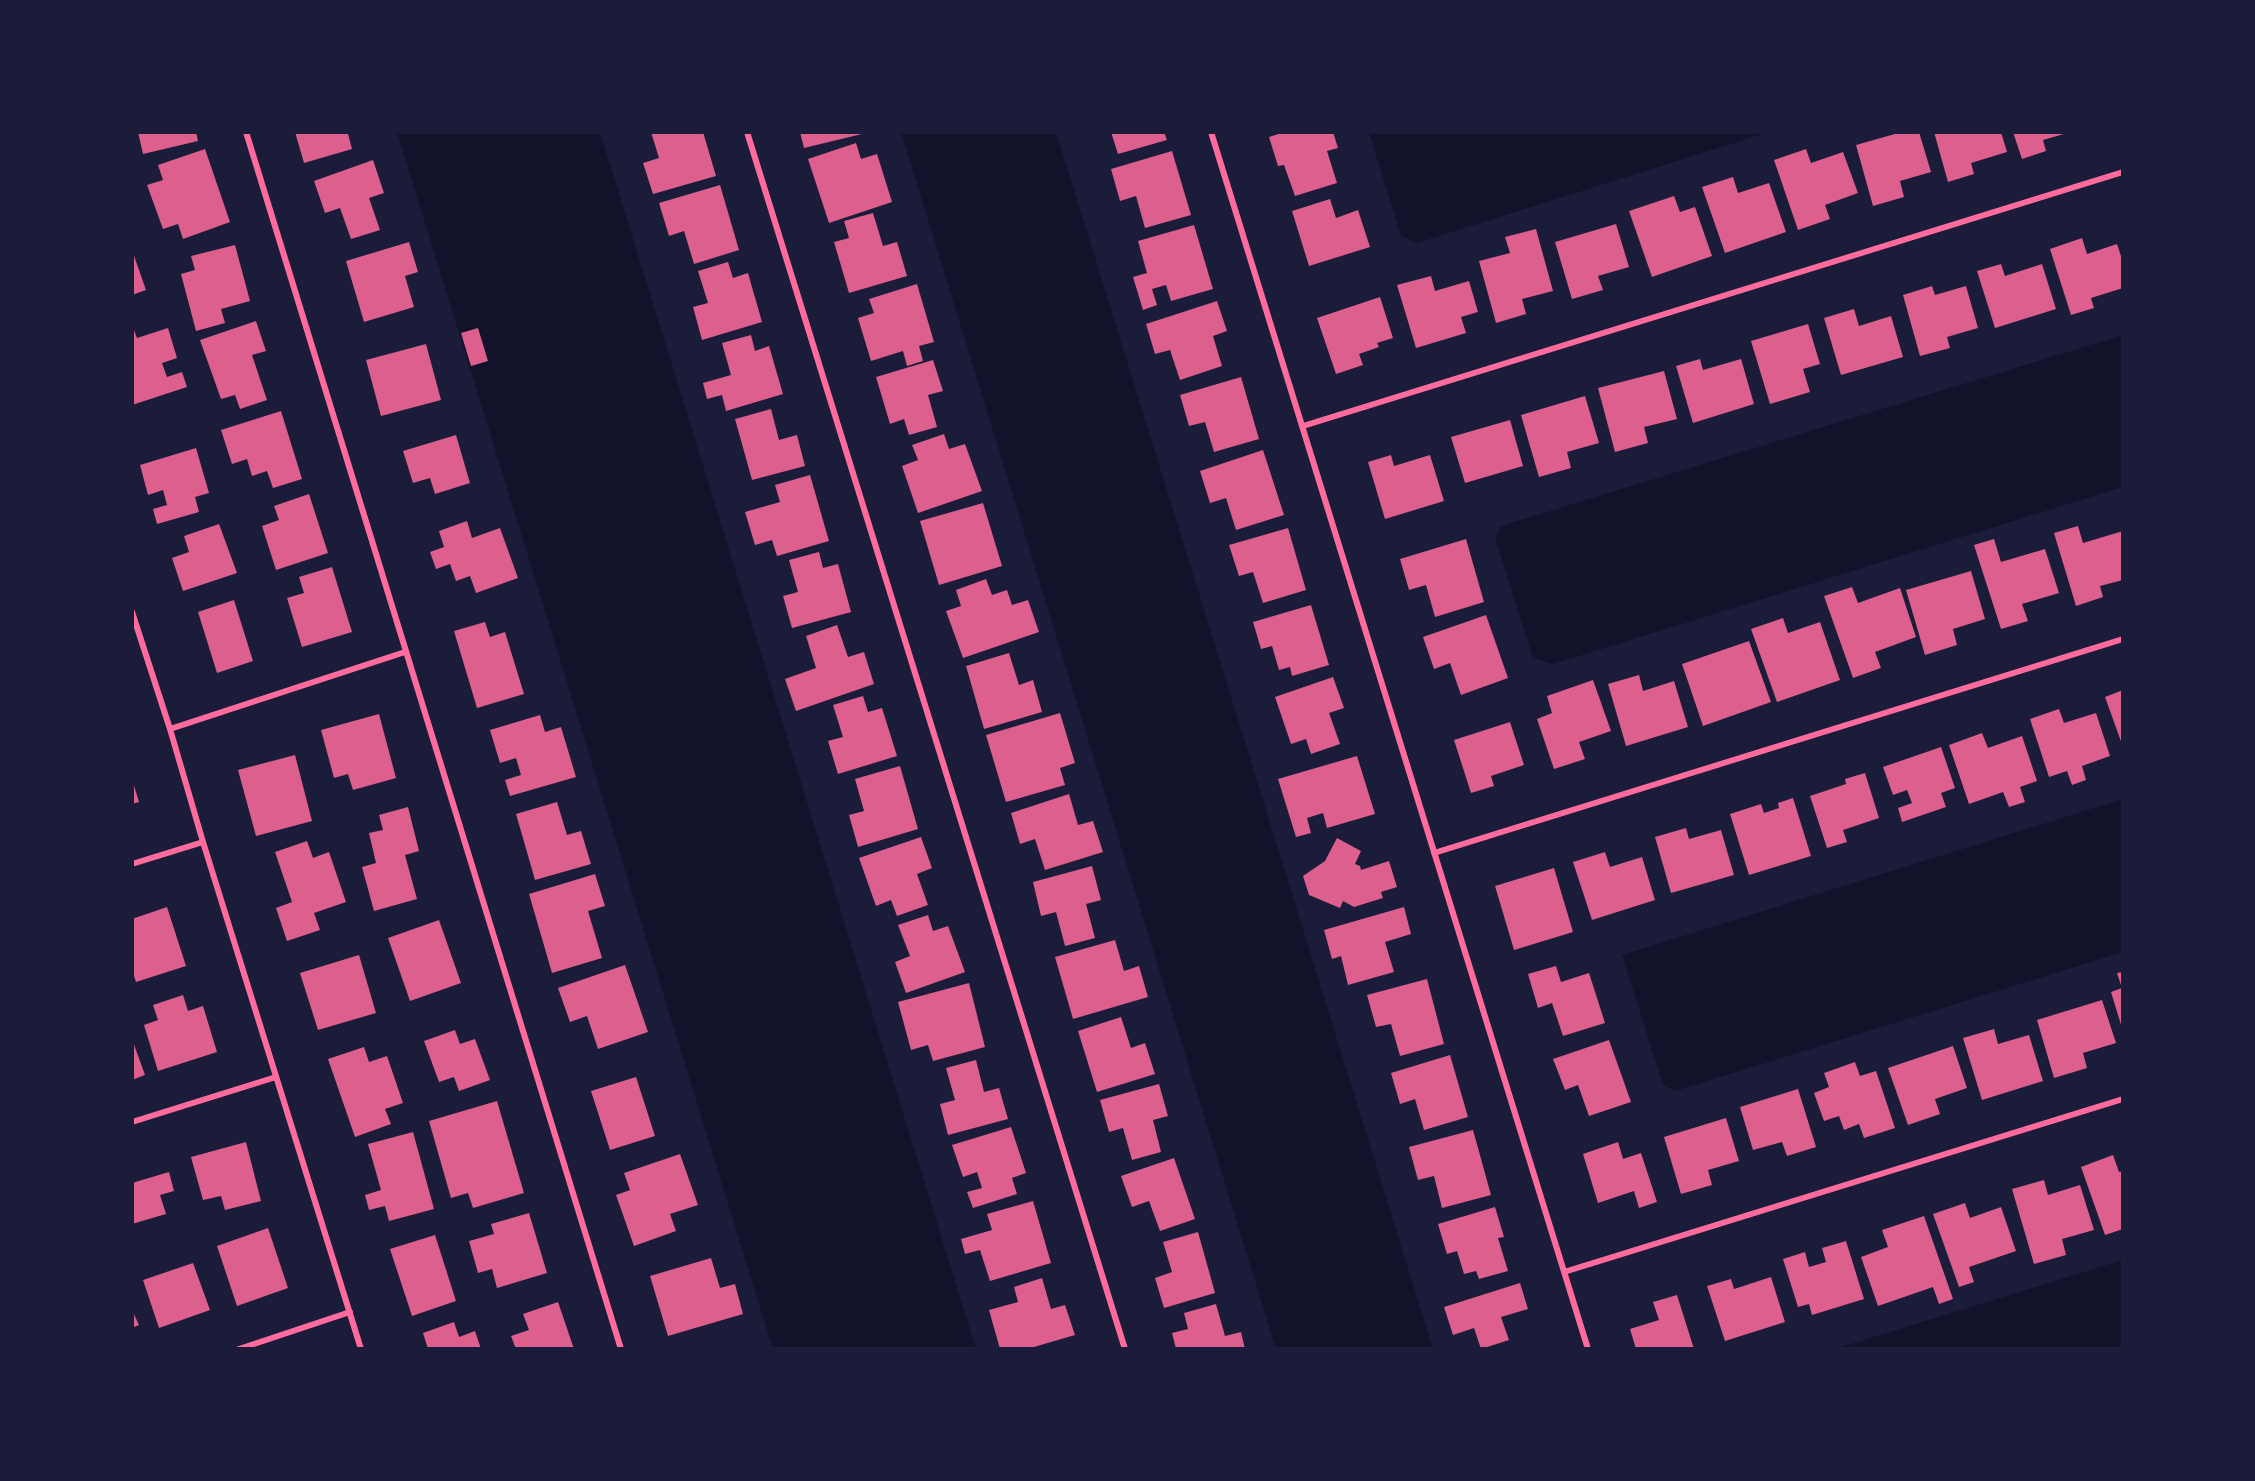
<!DOCTYPE html>
<html>
<head>
<meta charset="utf-8">
<style>
	body { margin:0 }
	#map { position:relative; width:2255px; height:1481px; overflow:hidden; background:#1b1b3a; font-family:"Archivo Narrow",sans-serif }
	canvas { display:block }
	.frame { position:absolute; inset:0; border:134px solid #1b1b3a; pointer-events:none }
</style>
</head>
<body>
<div id="map">
<canvas width="2255" height="1481"></canvas>
<div class="frame"></div>
</div>
<script>
const context = document.querySelector('canvas').getContext('2d');
context.lineJoin = 'round';
function fillPath(path, color) { context.fillStyle = color; context.fill(path, 'evenodd'); }
const toPath = rows => new Path2D(rows.map(r => 'M' + r).join(''));
function strokePath(path, color, width, dash) { context.strokeStyle = color; context.lineWidth = width; context.lineCap = dash ? 'butt' : 'round'; context.setLineDash(dash || []); context.stroke(path); }
fillPath(toPath([
	[397,132,600,132,976,1349,773,1349],
	[901,132,1056,132,1433,1349,1276,1349],
	[1369,132,1769,132,1417,243,1401,236],
	[2123,335,2123,487,1553,664,1533,658,1495,538,1501,526],
	[2123,799,2123,952,1675,1091,1663,1085,1622,955],
	[2123,1260,2123,1349,1835,1349]
]), '#12122b');
fillPath(toPath([
	[138,132,196,132,198,141,143,154],
	[295,132,352,132,348,134,352,149,304,163],
	[651,132,703,132,716,176,653,194,643,163,659,158],
	[800,132,866,132,866,133,804,148],
	[1111,132,1164,132,1167,140,1118,154],
	[1285,132,1333,132,1338,148,1327,151,1337,183,1295,196,1284,165,1278,166,1269,137],
	[1902,132,1919,132,1931,172,1900,181,1904,197,1873,206,1856,145],
	[1934,132,2001,132,2007,152,1971,163,1974,174,1948,182],
	[2013,132,2063,132,2064,134,2043,140,2046,151,2022,159],
	[856,143,861,159,877,154,892,202,829,223,808,159],
	[205,149,230,222,183,239,178,224,163,229,147,185,163,180,158,165],
	[1806,149,1811,163,1843,152,1858,193,1825,205,1830,219,1798,230,1774,160],
	[1172,151,1191,215,1145,228,1136,196,1120,201,1111,169],
	[373,160,384,193,369,198,380,230,351,239,340,208,325,213,314,181],
	[1733,177,1738,193,1769,183,1786,232,1725,253,1702,187],
	[720,185,739,250,694,264,684,231,669,236,659,203],
	[1674,196,1680,212,1695,207,1712,256,1652,277,1629,211],
	[1330,199,1336,218,1358,210,1370,247,1309,266,1292,211],
	[873,213,883,246,897,242,907,276,849,293,834,242,849,238,844,221],
	[1616,224,1629,267,1598,276,1603,290,1572,299,1555,242],
	[1194,225,1213,289,1171,301,1166,285,1152,289,1157,305,1143,310,1133,277,1147,273,1138,241],
	[1536,229,1553,291,1522,299,1526,314,1496,323,1479,261,1510,253,1505,237],
	[2082,238,2087,254,2117,244,2123,262,2123,288,2091,298,2094,308,2071,315,2050,249],
	[409,242,418,272,405,276,414,307,364,322,346,261],
	[235,245,250,301,221,309,225,323,196,331,181,274,195,270,191,256],
	[132,250,146,290,132,295],
	[728,262,733,278,748,273,762,322,702,340,693,307,708,303,698,271],
	[2001,264,2005,276,2042,264,2056,309,1995,328,1977,271],
	[1431,276,1435,291,1469,281,1478,312,1461,317,1466,333,1416,348,1397,285],
	[917,284,934,342,919,346,923,361,907,366,903,351,871,361,858,318,874,313,869,299],
	[1932,286,1935,295,1966,286,1978,328,1947,337,1950,348,1920,356,1903,295],
	[1380,297,1393,338,1377,343,1379,347,1359,354,1363,365,1336,374,1317,318],
	[1217,301,1227,331,1213,336,1222,366,1180,380,1170,350,1155,354,1146,324],
	[1854,309,1859,326,1891,316,1903,357,1841,375,1824,318],
	[256,321,266,351,252,355,267,400,240,409,235,395,221,399,200,340],
	[1808,324,1820,364,1803,369,1810,392,1770,404,1751,341],
	[132,325,137,338,168,328,177,358,162,363,167,377,182,372,187,387,132,405],
	[478,328,488,361,471,366,461,333],
	[751,335,755,351,769,346,783,394,726,411,722,395,707,399,703,383,731,375,722,343],
	[426,344,441,400,381,416,366,360],
	[1700,359,1703,370,1741,359,1754,404,1693,423,1676,366],
	[933,360,943,391,928,395,937,427,909,435,904,419,890,424,876,377],
	[1664,371,1677,419,1644,427,1648,443,1615,452,1598,388],
	[1241,377,1259,439,1214,452,1205,422,1189,426,1180,395],
	[1585,396,1599,443,1567,452,1571,468,1539,477,1521,415],
	[771,409,779,440,797,435,805,466,752,480,735,419],
	[281,411,302,479,273,488,267,471,252,476,247,459,232,464,221,430],
	[1510,420,1523,466,1465,483,1451,437],
	[944,434,949,449,965,444,982,491,918,513,902,466,918,460,912,445],
	[456,435,470,483,435,494,430,478,413,483,403,451],
	[196,448,209,493,195,497,199,512,157,524,153,509,167,505,163,490,148,495,140,465],
	[1263,450,1284,515,1236,530,1226,498,1210,503,1200,471],
	[1391,455,1394,466,1430,455,1444,501,1385,519,1368,462],
	[810,475,829,541,777,556,772,540,755,545,745,512,780,502,775,485],
	[309,494,328,553,276,570,262,526,279,520,274,506],
	[983,503,1002,566,939,585,920,521],
	[467,521,472,538,500,528,518,578,476,593,470,576,456,581,450,564,436,569,430,552,444,547,439,531],
	[219,524,237,573,183,591,172,558,189,552,184,536],
	[2078,526,2083,543,2123,531,2123,580,2100,586,2103,597,2076,606,2054,533],
	[1288,528,1306,590,1263,603,1253,572,1239,576,1229,545],
	[1466,539,1484,602,1435,617,1426,585,1409,590,1400,559],
	[1994,539,2001,562,2045,549,2059,593,2022,604,2028,621,2001,629,1974,545],
	[819,552,823,568,838,564,851,612,792,628,783,596,798,592,789,560],
	[332,567,352,632,302,647,287,598,304,593,299,577],
	[1971,571,1985,619,1953,629,1957,645,1925,655,1906,590],
	[986,579,992,595,1007,590,1012,605,1028,600,1039,632,963,658,946,611,961,606,956,590],
	[1852,587,1858,603,1900,588,1916,637,1875,652,1881,668,1853,678,1824,596],
	[234,600,253,661,217,673,198,612],
	[1311,605,1329,665,1292,676,1290,667,1279,670,1272,646,1261,649,1253,622],
	[1486,615,1508,678,1461,695,1450,663,1434,669,1423,637],
	[1783,618,1788,633,1820,622,1840,680,1777,702,1751,629],
	[485,622,490,637,505,632,524,694,477,708,454,631],
	[837,625,848,657,864,652,874,684,796,711,785,679,816,668,806,636],
	[1749,641,1771,702,1703,726,1682,664],
	[1009,653,1019,685,1033,680,1042,712,984,729,966,666],
	[1639,675,1643,691,1674,681,1688,727,1626,746,1608,684],
	[1333,677,1344,708,1329,713,1340,744,1311,754,1306,739,1291,744,1275,697],
	[1593,680,1611,731,1579,742,1585,759,1554,769,1537,719,1552,713,1547,696],
	[2123,690,2123,747,2105,697],
	[863,696,868,712,882,708,897,756,838,774,828,741,843,737,833,705],
	[2059,709,2064,723,2096,713,2110,756,2082,766,2086,780,2072,785,2067,771,2049,777,2030,719],
	[1060,713,1075,763,1060,768,1065,785,1006,802,986,735],
	[379,714,396,778,353,790,348,774,334,778,321,730],
	[540,715,545,732,561,727,576,777,510,796,505,780,521,775,516,758,500,763,490,730],
	[1510,722,1524,765,1491,776,1494,786,1471,793,1454,740],
	[1982,733,1988,748,2022,736,2037,781,2020,787,2025,802,2009,807,2003,792,1969,804,1949,745],
	[1941,747,1955,788,1941,793,1946,807,1902,822,1898,808,1912,803,1907,790,1893,795,1883,767],
	[295,755,312,821,256,836,238,770],
	[1357,756,1375,814,1327,828,1323,813,1307,818,1311,833,1296,837,1278,779],
	[900,766,918,829,858,847,849,815,864,811,855,779],
	[1865,773,1879,818,1843,830,1847,842,1827,848,1810,796,1846,784,1845,779],
	[132,779,139,802,132,804],
	[1069,794,1078,825,1093,821,1103,852,1045,870,1035,839,1020,844,1011,813],
	[1793,798,1811,856,1749,875,1730,814,1761,804,1764,813,1779,808,1778,803],
	[557,802,567,835,581,831,591,864,535,880,516,814],
	[408,807,419,851,405,855,417,899,374,911,362,867,376,863,369,833,383,830,379,815],
	[1686,828,1689,839,1721,830,1734,875,1671,893,1655,837],
	[921,837,932,868,917,874,928,905,897,916,891,900,876,906,859,858],
	[1337,838,1361,851,1355,864,1360,866,1361,870,1389,861,1397,887,1381,892,1383,898,1354,907,1343,901,1340,908,1309,895,1303,876,1325,861],
	[307,841,313,858,329,852,346,902,314,913,320,930,287,941,276,908,292,902,275,852],
	[1605,852,1610,867,1642,857,1655,900,1592,920,1573,862],
	[1092,866,1101,900,1086,904,1095,938,1065,946,1056,912,1041,916,1033,882],
	[1554,868,1573,932,1514,950,1495,886],
	[595,874,605,906,588,911,602,958,552,973,529,894],
	[167,907,186,966,136,982,132,970,132,919],
	[1404,907,1411,934,1385,942,1394,972,1348,985,1341,956,1332,959,1324,930],
	[928,915,933,931,948,926,965,972,906,993,895,962,910,956,898,925],
	[439,920,461,983,410,1001,388,938],
	[1115,940,1124,971,1139,966,1148,997,1073,1019,1055,957],
	[359,955,376,1013,318,1030,300,973],
	[625,965,648,1032,598,1049,587,1016,570,1022,558,988],
	[1556,966,1561,982,1589,973,1605,1023,1563,1036,1552,1003,1538,1008,1528,974],
	[2123,972,2123,1028,2122,1028,2111,992,2122,988,2117,973],
	[1427,979,1444,1044,1400,1056,1391,1024,1376,1027,1367,995],
	[969,983,985,1047,933,1061,928,1045,911,1050,898,1002],
	[183,995,188,1011,203,1006,217,1052,158,1071,144,1025,158,1020,153,1005],
	[2102,1000,2116,1043,2083,1053,2087,1068,2054,1078,2037,1020],
	[1121,1017,1131,1048,1145,1043,1155,1074,1097,1092,1078,1031],
	[1994,1029,1998,1044,2029,1035,2043,1081,1982,1100,1963,1038],
	[455,1030,460,1044,475,1039,490,1080,459,1091,454,1077,439,1082,424,1041],
	[132,1039,145,1075,132,1080],
	[1609,1040,1631,1102,1589,1116,1578,1085,1565,1090,1553,1059],
	[1953,1046,1967,1088,1935,1099,1940,1114,1908,1125,1888,1068],
	[364,1047,369,1062,387,1056,403,1103,385,1109,391,1124,355,1137,328,1059],
	[1450,1055,1468,1117,1424,1130,1415,1099,1400,1104,1391,1073],
	[976,1060,984,1092,999,1088,1008,1119,948,1135,940,1104,955,1100,946,1068],
	[1855,1062,1860,1076,1876,1071,1895,1128,1864,1138,1859,1124,1844,1130,1839,1116,1824,1121,1814,1093,1829,1087,1824,1073],
	[636,1077,655,1136,610,1150,591,1091],
	[1159,1084,1168,1116,1153,1120,1161,1152,1132,1160,1123,1128,1109,1132,1100,1100],
	[1798,1089,1816,1147,1787,1156,1782,1142,1753,1150,1740,1107],
	[497,1101,524,1193,473,1208,468,1193,451,1198,429,1121],
	[1726,1118,1739,1161,1708,1170,1712,1185,1681,1194,1664,1137],
	[1011,1127,1026,1173,1012,1178,1017,1194,973,1208,967,1192,982,1188,977,1172,963,1177,952,1145],
	[1473,1130,1491,1195,1442,1208,1434,1176,1418,1180,1409,1147],
	[413,1132,434,1209,389,1221,385,1206,369,1210,365,1195,381,1190,368,1144],
	[246,1142,261,1201,225,1210,221,1196,203,1200,191,1157],
	[1618,1142,1623,1159,1641,1153,1657,1202,1639,1208,1634,1191,1598,1203,1583,1154],
	[680,1154,698,1205,670,1214,676,1231,634,1246,616,1195,630,1190,624,1173],
	[2113,1155,2119,1172,2123,1171,2123,1229,2105,1235,2081,1167],
	[1174,1158,1195,1219,1160,1231,1149,1201,1132,1207,1121,1176],
	[169,1172,174,1191,160,1195,166,1214,132,1224,132,1183],
	[2044,1180,2048,1195,2080,1185,2094,1230,2062,1239,2066,1255,2034,1264,2012,1189],
	[1033,1201,1051,1263,990,1281,980,1250,965,1254,961,1239,992,1230,987,1214],
	[1965,1203,1970,1218,2001,1207,2016,1251,1969,1267,1974,1282,1959,1287,1933,1214],
	[1495,1207,1504,1237,1498,1238,1508,1271,1479,1279,1476,1271,1464,1274,1457,1251,1447,1254,1438,1224],
	[529,1213,547,1273,497,1288,492,1269,478,1273,469,1241,494,1234,491,1224],
	[1924,1216,1953,1299,1939,1304,1933,1287,1878,1306,1861,1257,1888,1247,1882,1230],
	[268,1228,288,1288,237,1306,217,1246],
	[1198,1232,1215,1293,1164,1308,1155,1278,1172,1272,1163,1242],
	[435,1235,456,1301,412,1316,390,1249],
	[1846,1241,1864,1299,1812,1315,1809,1304,1798,1307,1783,1259,1805,1252,1809,1267,1826,1262,1822,1248],
	[711,1258,720,1288,735,1284,743,1314,668,1336,650,1276],
	[193,1263,210,1310,159,1328,143,1280],
	[1771,1277,1785,1322,1725,1341,1707,1286,1731,1279,1734,1289],
	[1042,1278,1051,1309,1065,1305,1075,1335,1027,1349,1000,1349,989,1310,1018,1302,1014,1287],
	[1520,1283,1528,1309,1501,1317,1509,1340,1481,1349,1474,1328,1453,1335,1444,1307],
	[1677,1295,1694,1349,1636,1349,1630,1329,1659,1320,1653,1302],
	[558,1302,574,1349,516,1349,511,1336,529,1330,523,1314],
	[1216,1304,1225,1336,1241,1332,1245,1349,1176,1349,1172,1333,1188,1329,1184,1313],
	[132,1310,139,1325,132,1328],
	[454,1322,459,1337,475,1331,481,1349,428,1349,423,1333]
]), '#dd5f8e');
strokePath(toPath([
	[246,132,621,1349],
	[747,132,1125,1349],
	[1211,132,1588,1349],
	[1303,426,2123,172],
	[132,612,170,729,203,842,361,1349],
	[170,729,405,652],
	[1434,853,2123,639],
	[132,864,203,842],
	[132,1122,276,1077],
	[1564,1272,2123,1099],
	[239,1349,350,1312]
]), '#ff6b9d', 6);
</script>
</body>
</html>
